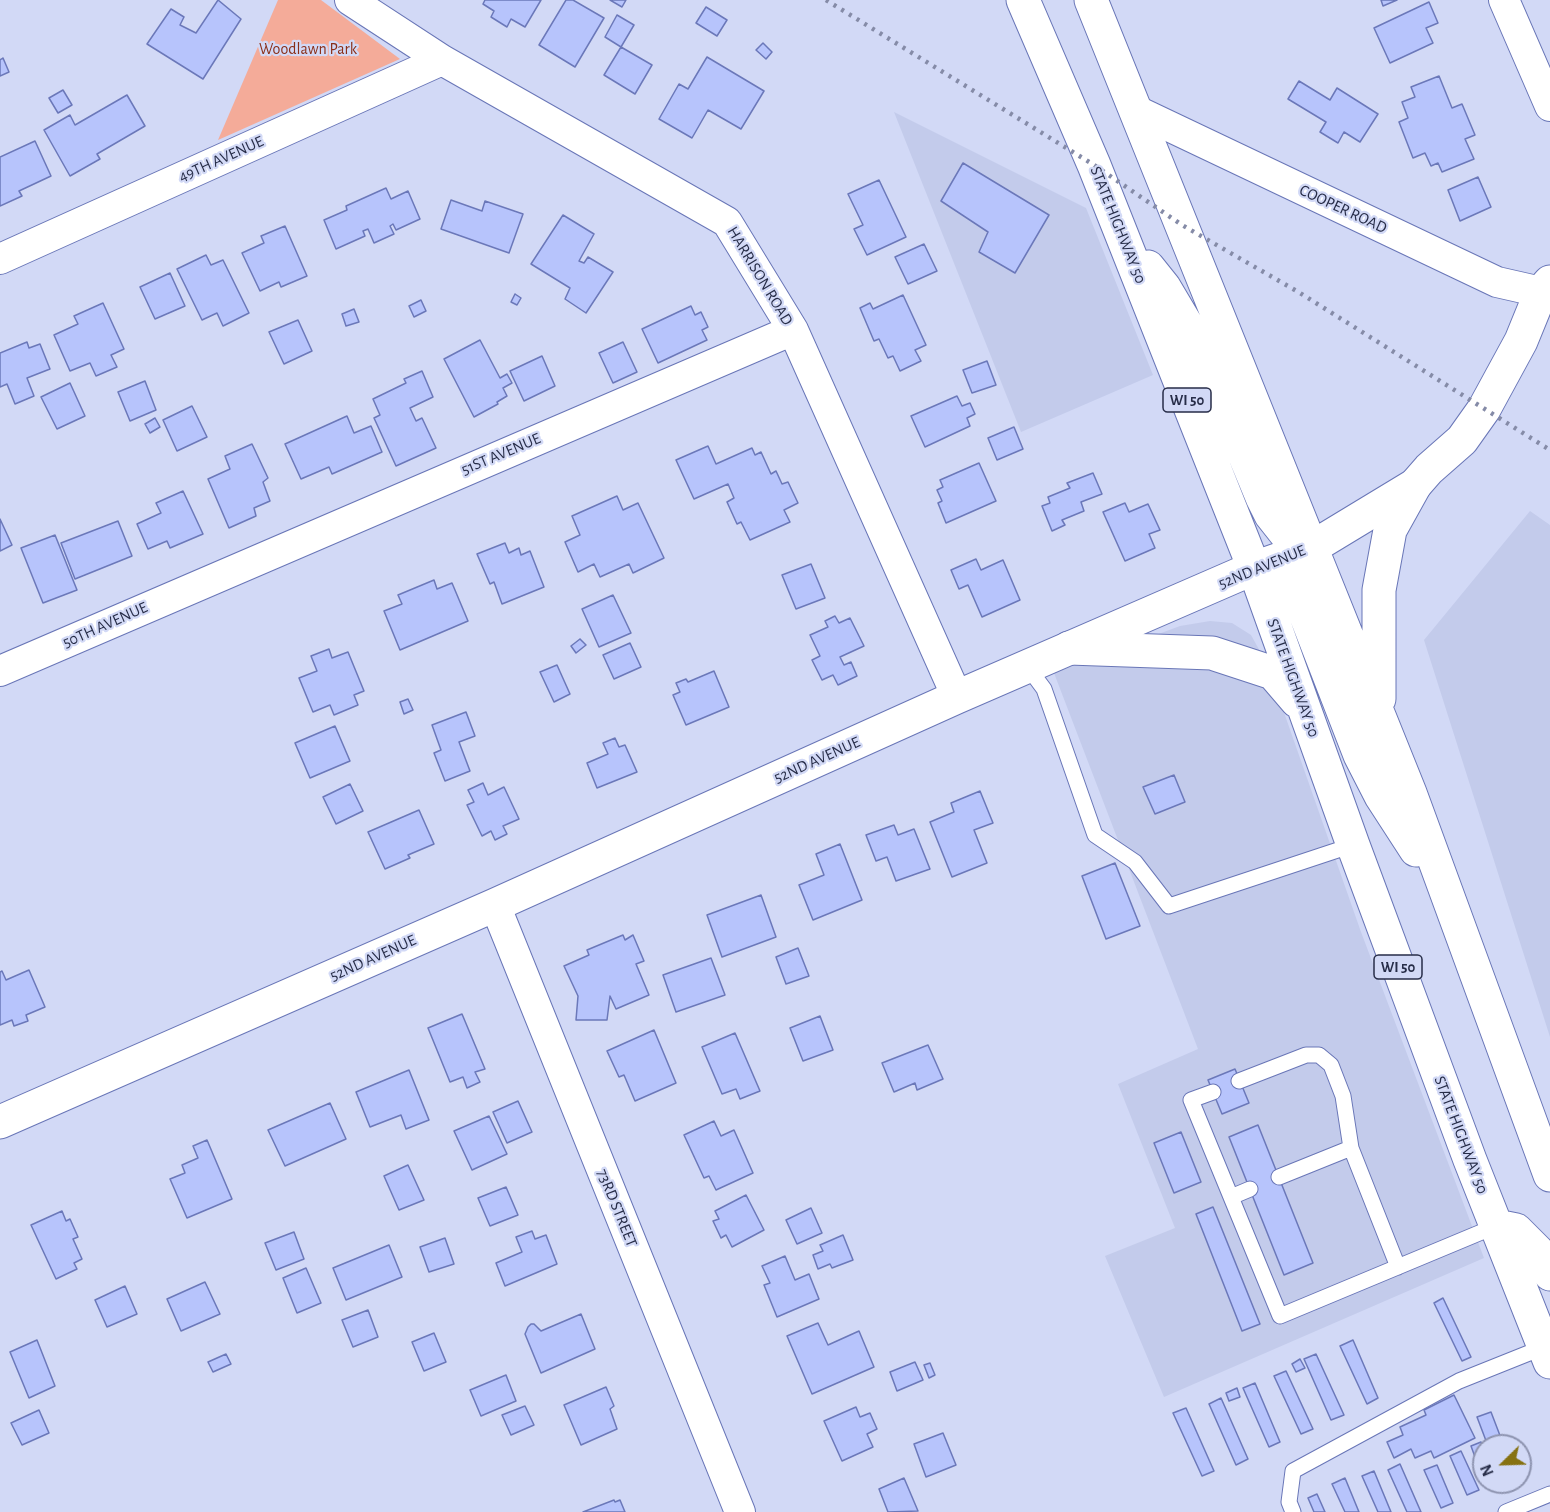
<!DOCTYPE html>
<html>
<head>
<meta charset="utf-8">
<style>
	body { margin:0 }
	#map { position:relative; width:1550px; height:1512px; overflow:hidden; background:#d2d9f6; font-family:"Alegreya Sans",sans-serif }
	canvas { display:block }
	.north { position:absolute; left:1472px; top:1434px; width:60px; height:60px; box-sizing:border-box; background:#d2d9f6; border:2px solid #8e94b0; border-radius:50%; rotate:247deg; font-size:16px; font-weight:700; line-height:24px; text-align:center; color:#272d48 }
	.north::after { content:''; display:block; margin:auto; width:21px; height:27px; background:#867111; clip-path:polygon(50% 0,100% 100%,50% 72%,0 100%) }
</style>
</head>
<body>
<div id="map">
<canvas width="1550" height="1512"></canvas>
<div class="north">N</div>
</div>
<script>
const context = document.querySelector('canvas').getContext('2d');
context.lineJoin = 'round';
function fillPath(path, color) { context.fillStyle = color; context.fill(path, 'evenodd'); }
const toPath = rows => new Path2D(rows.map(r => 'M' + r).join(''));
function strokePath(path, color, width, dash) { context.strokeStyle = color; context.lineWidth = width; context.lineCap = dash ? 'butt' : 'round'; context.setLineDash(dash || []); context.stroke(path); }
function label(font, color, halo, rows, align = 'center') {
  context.font = font + ' "Alegreya Sans",sans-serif'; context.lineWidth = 4.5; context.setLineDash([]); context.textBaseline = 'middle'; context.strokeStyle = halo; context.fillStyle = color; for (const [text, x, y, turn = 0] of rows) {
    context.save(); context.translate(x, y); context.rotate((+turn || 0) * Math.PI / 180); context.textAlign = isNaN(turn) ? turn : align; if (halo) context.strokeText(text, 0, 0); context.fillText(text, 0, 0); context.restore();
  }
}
fillPath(toPath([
	[894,112,1086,208,1153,375,1021,432],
	[1530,511,1550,525,1550,1037,1424,640],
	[1210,621,1232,623,1251,635,1267,664,1361,932,1484,1258,1164,1397,1105,1256,1175,1228,1118,1084,1198,1049,1054,673,1180,626]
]), '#c3cbeb');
fillPath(toPath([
	[278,0,321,0,400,59,218,140]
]), '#f4ab99');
const building = toPath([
	[218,0,241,19,203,79,147,44,171,9,184,17,180,25,196,33,218,0],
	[485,0,541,0,525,27,511,19,507,27,491,17,494,11,483,4,485,0],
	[566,0,573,0,604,18,575,67,539,45,566,0],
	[610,0,626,0,622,7,610,0],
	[1381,0,1397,0,1383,6,1381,0],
	[1429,2,1438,23,1426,28,1433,43,1390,63,1374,28,1429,2],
	[706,7,727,20,717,36,696,23,706,7],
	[617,15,634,25,621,47,605,37,617,15],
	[763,43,772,52,766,59,756,50,763,43],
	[621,47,652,65,635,94,604,75,621,47],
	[707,57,764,91,741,129,708,110,692,138,659,119,679,84,688,89,707,57],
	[3,58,9,72,0,76,0,60,3,58],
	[1439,76,1452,108,1462,104,1475,135,1465,139,1474,159,1442,172,1438,163,1431,166,1425,153,1413,158,1399,122,1408,118,1402,102,1415,97,1411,87,1439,76],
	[1299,81,1330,100,1337,88,1378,114,1360,142,1344,132,1338,143,1320,132,1326,122,1288,99,1299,81],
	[63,90,72,105,58,113,49,98,63,90],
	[127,95,145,126,97,154,100,159,70,176,44,130,70,115,75,125,127,95],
	[35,141,51,176,19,191,22,196,0,206,0,157,35,141],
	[963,163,1049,215,1015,273,979,252,988,232,941,201,963,163],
	[1478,177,1491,207,1460,221,1448,190,1478,177],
	[879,180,906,237,867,255,854,229,863,225,848,194,879,180],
	[386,188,391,199,408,191,420,219,396,230,393,224,390,226,394,234,374,243,368,229,363,231,365,236,336,249,324,220,347,210,346,206,386,188],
	[451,200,482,211,485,201,523,214,509,253,441,229,451,200],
	[563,215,594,234,579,261,584,263,588,257,613,272,586,313,565,299,570,288,531,264,563,215],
	[285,226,307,276,281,287,279,282,260,291,242,253,264,243,261,236,285,226],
	[924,244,937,271,908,284,895,257,924,244],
	[206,255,211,265,223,260,249,313,223,326,217,313,202,320,177,269,206,255],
	[170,273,185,306,155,319,140,287,170,273],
	[515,294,521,298,517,305,511,302,515,294],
	[903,295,926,345,915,350,921,361,900,371,893,356,888,358,879,339,874,341,860,308,870,303,873,309,903,295],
	[421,300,426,311,414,317,409,306,421,300],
	[103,303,124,349,111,355,117,367,96,376,90,363,70,371,54,335,78,324,74,316,103,303],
	[691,306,695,315,701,312,708,327,702,330,707,340,658,363,642,329,691,306],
	[354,309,359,322,346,326,342,314,354,309],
	[298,320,312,351,284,364,269,332,298,320],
	[480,340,500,378,507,374,512,383,503,388,507,396,497,402,498,404,474,417,444,359,480,340],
	[27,342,29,348,40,344,50,369,27,378,34,396,15,404,7,384,0,387,0,353,27,342],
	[623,342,637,372,613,383,599,353,623,342],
	[542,356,555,386,524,401,510,371,542,356],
	[987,361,996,385,972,393,963,370,987,361],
	[422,371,433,397,410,408,416,421,422,418,436,448,396,466,374,418,380,415,373,399,406,383,404,379,422,371],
	[145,381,156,410,130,421,118,392,145,381],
	[70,383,85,416,57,429,41,397,70,383],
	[957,396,962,406,970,403,975,414,967,418,970,426,925,447,911,416,957,396],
	[192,406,207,437,177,451,163,420,192,406],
	[347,416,354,433,371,426,382,452,332,474,329,467,301,479,285,444,347,416],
	[155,418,160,427,150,433,145,424,155,418],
	[1014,427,1023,449,997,460,988,438,1014,427],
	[252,444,268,478,263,482,270,501,254,508,256,516,229,528,208,479,230,469,225,456,252,444],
	[708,446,716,464,752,448,755,455,761,452,771,474,776,471,782,484,788,482,798,503,784,510,790,522,750,540,741,522,737,524,727,502,734,498,728,484,694,499,676,460,708,446],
	[979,463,996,501,946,523,938,503,942,501,937,490,943,487,940,480,979,463],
	[1093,473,1102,494,1081,502,1084,511,1062,520,1065,525,1052,531,1042,506,1050,503,1048,497,1070,488,1067,483,1093,473],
	[183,491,203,534,170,548,167,541,148,549,137,524,161,513,156,503,183,491],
	[617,496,623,510,638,503,664,558,633,573,629,564,600,577,594,564,578,572,565,542,580,535,572,516,617,496],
	[1125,503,1129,512,1148,504,1160,530,1149,534,1155,548,1125,561,1103,512,1125,503],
	[0,519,12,545,0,551,0,519],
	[118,521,132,556,75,579,61,543,118,521],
	[55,535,77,590,43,603,21,548,55,535],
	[505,543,509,553,519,548,521,555,530,551,544,587,502,604,494,582,490,584,477,554,505,543],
	[976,559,981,570,1003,560,1020,600,982,617,968,585,959,589,951,570,976,559],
	[811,564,825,598,796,609,782,575,811,564],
	[434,580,437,589,452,583,468,621,400,650,384,611,402,604,398,595,434,580],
	[613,595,631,633,599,647,582,609,613,595],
	[835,616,839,623,850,618,864,646,840,657,844,665,851,662,857,676,838,685,833,675,822,680,812,660,820,656,810,635,828,627,825,621,835,616],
	[580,639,586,645,576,653,571,646,580,639],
	[630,643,641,667,614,679,603,655,630,643],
	[329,649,332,658,348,652,364,691,354,695,358,705,334,715,330,705,313,712,299,678,317,671,311,656,329,649],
	[557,665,570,694,554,702,540,672,557,665],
	[714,671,729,707,686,725,673,695,680,692,676,683,686,679,688,682,714,671],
	[408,699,413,710,404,714,400,702,408,699],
	[466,712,475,736,459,742,470,771,445,781,434,753,441,750,432,725,466,712],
	[335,726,350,761,310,778,295,743,335,726],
	[615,738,619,747,625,745,637,772,597,788,587,763,608,754,603,743,615,738],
	[1174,775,1185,802,1155,814,1143,787,1174,775],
	[483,783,488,795,504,787,519,819,503,826,507,834,495,840,491,831,482,836,467,805,474,802,468,790,483,783],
	[350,784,363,811,336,824,323,797,350,784],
	[980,791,993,823,974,830,987,863,952,877,930,822,954,812,951,803,980,791],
	[419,810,434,844,408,855,410,858,385,869,368,832,419,810],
	[894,825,898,835,914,829,930,869,896,881,887,857,876,861,866,835,894,825],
	[840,844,862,900,813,920,799,885,824,875,816,854,840,844],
	[1115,863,1140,926,1106,939,1082,876,1115,863],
	[761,895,776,937,722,957,707,915,761,895],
	[623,935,625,940,633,935,644,961,636,964,649,995,616,1009,610,996,607,1020,576,1020,578,996,564,966,589,955,587,950,623,935],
	[798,948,809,976,786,984,776,957,798,948],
	[711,958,725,995,676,1012,663,975,711,958],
	[29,970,45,1007,26,1015,28,1021,14,1026,12,1020,0,1025,0,972,2,971,6,980,29,970],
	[462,1014,485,1069,475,1072,480,1082,467,1088,463,1077,450,1082,428,1028,462,1014],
	[820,1016,833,1050,803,1061,790,1028,820,1016],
	[654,1030,676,1083,635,1101,624,1075,619,1077,607,1051,654,1030],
	[735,1033,760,1091,740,1099,736,1089,722,1094,702,1047,735,1033],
	[928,1045,943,1079,917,1090,915,1083,894,1092,882,1063,928,1045],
	[1235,1069,1249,1103,1222,1114,1208,1080,1235,1069],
	[409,1070,429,1120,406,1129,401,1115,370,1127,356,1092,409,1070],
	[518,1101,532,1132,507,1143,493,1112,518,1101],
	[330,1103,346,1139,285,1166,268,1130,330,1103],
	[489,1116,507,1154,472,1170,454,1131,489,1116],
	[714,1121,721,1136,734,1130,753,1173,716,1190,709,1176,704,1178,684,1135,714,1121],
	[1258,1125,1313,1263,1284,1275,1229,1137,1258,1125],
	[1181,1132,1201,1182,1174,1193,1154,1143,1181,1132],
	[207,1140,232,1199,187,1218,170,1179,185,1173,182,1165,198,1158,193,1146,207,1140],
	[408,1165,424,1200,399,1210,384,1176,408,1165],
	[506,1187,518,1215,490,1226,478,1198,506,1187],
	[746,1195,764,1230,732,1247,726,1235,721,1238,713,1221,719,1219,715,1211,746,1195],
	[1213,1207,1260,1324,1242,1331,1196,1214,1213,1207],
	[811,1208,822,1233,797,1244,786,1220,811,1208],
	[62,1211,66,1221,70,1219,78,1237,73,1239,82,1259,74,1263,77,1269,56,1279,31,1225,62,1211],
	[532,1231,535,1239,546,1235,557,1264,505,1286,496,1263,522,1252,516,1237,532,1231],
	[294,1232,304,1259,276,1270,265,1243,294,1232],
	[843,1235,853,1260,832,1268,830,1264,818,1269,813,1255,823,1251,820,1245,843,1235],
	[445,1238,454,1264,429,1272,420,1247,445,1238],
	[389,1245,402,1277,346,1300,333,1268,389,1245],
	[785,1256,795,1280,809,1274,819,1299,777,1317,764,1285,770,1283,762,1266,785,1256],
	[306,1268,321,1303,297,1313,283,1278,306,1268],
	[205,1282,220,1314,181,1331,167,1299,205,1282],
	[125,1286,137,1314,107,1327,95,1300,125,1286],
	[1443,1298,1471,1357,1462,1361,1434,1303,1443,1298],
	[368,1310,378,1337,353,1347,342,1320,368,1310],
	[581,1314,595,1349,541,1373,525,1334,528,1327,531,1324,534,1324,541,1331,581,1314],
	[818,1323,828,1345,859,1331,874,1367,812,1394,787,1336,818,1323],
	[434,1333,446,1362,424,1371,412,1342,434,1333],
	[37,1340,55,1386,29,1398,10,1352,37,1340],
	[1353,1340,1378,1398,1367,1404,1340,1346,1353,1340],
	[226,1354,231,1364,213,1372,208,1362,226,1354],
	[1316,1354,1344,1415,1331,1420,1304,1359,1316,1354],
	[1300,1359,1305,1368,1296,1372,1292,1364,1300,1359],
	[915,1362,923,1380,897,1391,890,1372,915,1362],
	[930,1363,935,1375,929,1378,924,1365,930,1363],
	[1286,1371,1313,1429,1301,1434,1274,1376,1286,1371],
	[506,1375,516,1401,481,1416,470,1390,506,1375],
	[1255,1383,1280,1442,1269,1447,1243,1388,1255,1383],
	[606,1387,614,1406,610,1409,617,1429,581,1445,564,1405,606,1387],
	[1237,1388,1240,1397,1229,1401,1226,1393,1237,1388],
	[1454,1395,1475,1438,1434,1458,1431,1451,1415,1458,1411,1449,1394,1458,1387,1442,1403,1435,1400,1427,1426,1415,1424,1410,1454,1395],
	[1221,1398,1248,1459,1236,1465,1209,1404,1221,1398],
	[525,1406,534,1425,511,1435,502,1415,525,1406],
	[856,1407,860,1417,870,1413,877,1429,867,1434,873,1447,842,1461,824,1421,856,1407],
	[1186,1408,1214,1471,1202,1476,1173,1413,1186,1408],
	[39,1410,49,1433,22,1445,11,1423,39,1410],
	[1491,1412,1504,1446,1488,1446,1477,1417,1491,1412],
	[943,1433,956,1465,926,1477,914,1444,943,1433],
	[1481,1442,1484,1453,1475,1457,1471,1446,1481,1442],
	[1461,1451,1479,1490,1467,1495,1450,1456,1461,1451],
	[1400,1464,1421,1512,1407,1512,1388,1470,1400,1464],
	[1437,1465,1453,1503,1441,1508,1424,1470,1437,1465],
	[1374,1471,1391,1512,1378,1512,1362,1476,1374,1471],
	[904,1478,918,1511,888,1512,879,1489,904,1478],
	[1345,1478,1359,1512,1345,1512,1332,1484,1345,1478],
	[1317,1494,1325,1512,1314,1512,1308,1498,1317,1494],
	[614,1500,615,1502,620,1500,625,1512,583,1512,614,1500]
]);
fillPath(building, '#b7c4fc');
strokePath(building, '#6b78b9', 1.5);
const lane = toPath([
	[1027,666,1044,689,1095,835,1135,862,1169,906,1353,845],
	[1239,1081,1306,1055,1319,1055,1331,1065,1343,1096,1351,1148],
	[1213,1092,1191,1100,1280,1316,1496,1226],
	[1279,1177,1351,1148,1398,1267],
	[1231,1197,1250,1189],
	[1293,1512,1289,1502,1293,1471,1459,1381,1544,1347],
	[1506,1512,1550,1494]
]);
const street = toPath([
	[350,0,442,60,727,222,793,330,957,697],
	[1504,0,1550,106],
	[1135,110,1497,282,1541,292],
	[0,259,442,60],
	[0,671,793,330],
	[495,905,740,1512]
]);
const secondary = toPath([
	[0,1122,495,905,957,697,1254,568,1311,548,1415,485,1429,469,1462,440,1484,409,1521,341,1541,292,1550,282]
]);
const primary = toPath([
	[1023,0,1094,165,1254,568,1353,845,1470,1160,1550,1362],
	[1091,0,1410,793,1550,1175],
	[1148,267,1164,287,1186,324,1211,374,1262,497,1271,515,1290,539,1298,544,1309,547],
	[1254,568,1273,569,1283,573,1293,582,1360,755,1381,796,1416,850],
	[1069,648,1212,653,1273,673,1297,701],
	[1379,699,1379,590,1390,530,1415,485],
	[1496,1226,1516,1230,1537,1251,1550,1274]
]);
strokePath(lane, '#6976b7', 17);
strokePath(street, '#6976b7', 32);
strokePath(secondary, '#6976b7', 35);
strokePath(primary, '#6976b7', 35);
strokePath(lane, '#fff', 15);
strokePath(street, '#fff', 30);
strokePath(secondary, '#fff', 33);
strokePath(primary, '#fff', 33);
strokePath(toPath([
	[826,0,1094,165,1182,225,1300,293,1550,450]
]), '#858ba7', 4.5, [3, 6]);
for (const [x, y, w] of [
	[1187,400,48],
	[1398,967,48]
]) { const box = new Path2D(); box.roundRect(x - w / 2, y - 12, w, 24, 4.5); context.fillStyle = '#d2d9f6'; context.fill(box); strokePath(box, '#272d48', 1.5); }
label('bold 15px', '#272d48', null, [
	["WI 50",1187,400],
	["WI 50",1398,967]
]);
label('16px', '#892f19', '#d2d9f6', [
	["Woodlawn Park",308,49]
]);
label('16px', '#272d48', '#d2d9f6', [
	["49TH AVENUE",221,159,-24],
	["COOPER ROAD",1343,209,25],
	["STATE HIGHWAY 50",1118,225,68],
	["HARRISON ROAD",760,276,59],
	["51ST AVENUE",501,454,-23],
	["52ND AVENUE",1262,567,-22],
	["50TH AVENUE",105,625,-24],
	["STATE HIGHWAY 50",1293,678,70],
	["52ND AVENUE",817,760,-24],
	["52ND AVENUE",373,958,-24],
	["STATE HIGHWAY 50",1461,1135,69],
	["73RD STREET",617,1208,68]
]);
</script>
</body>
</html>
